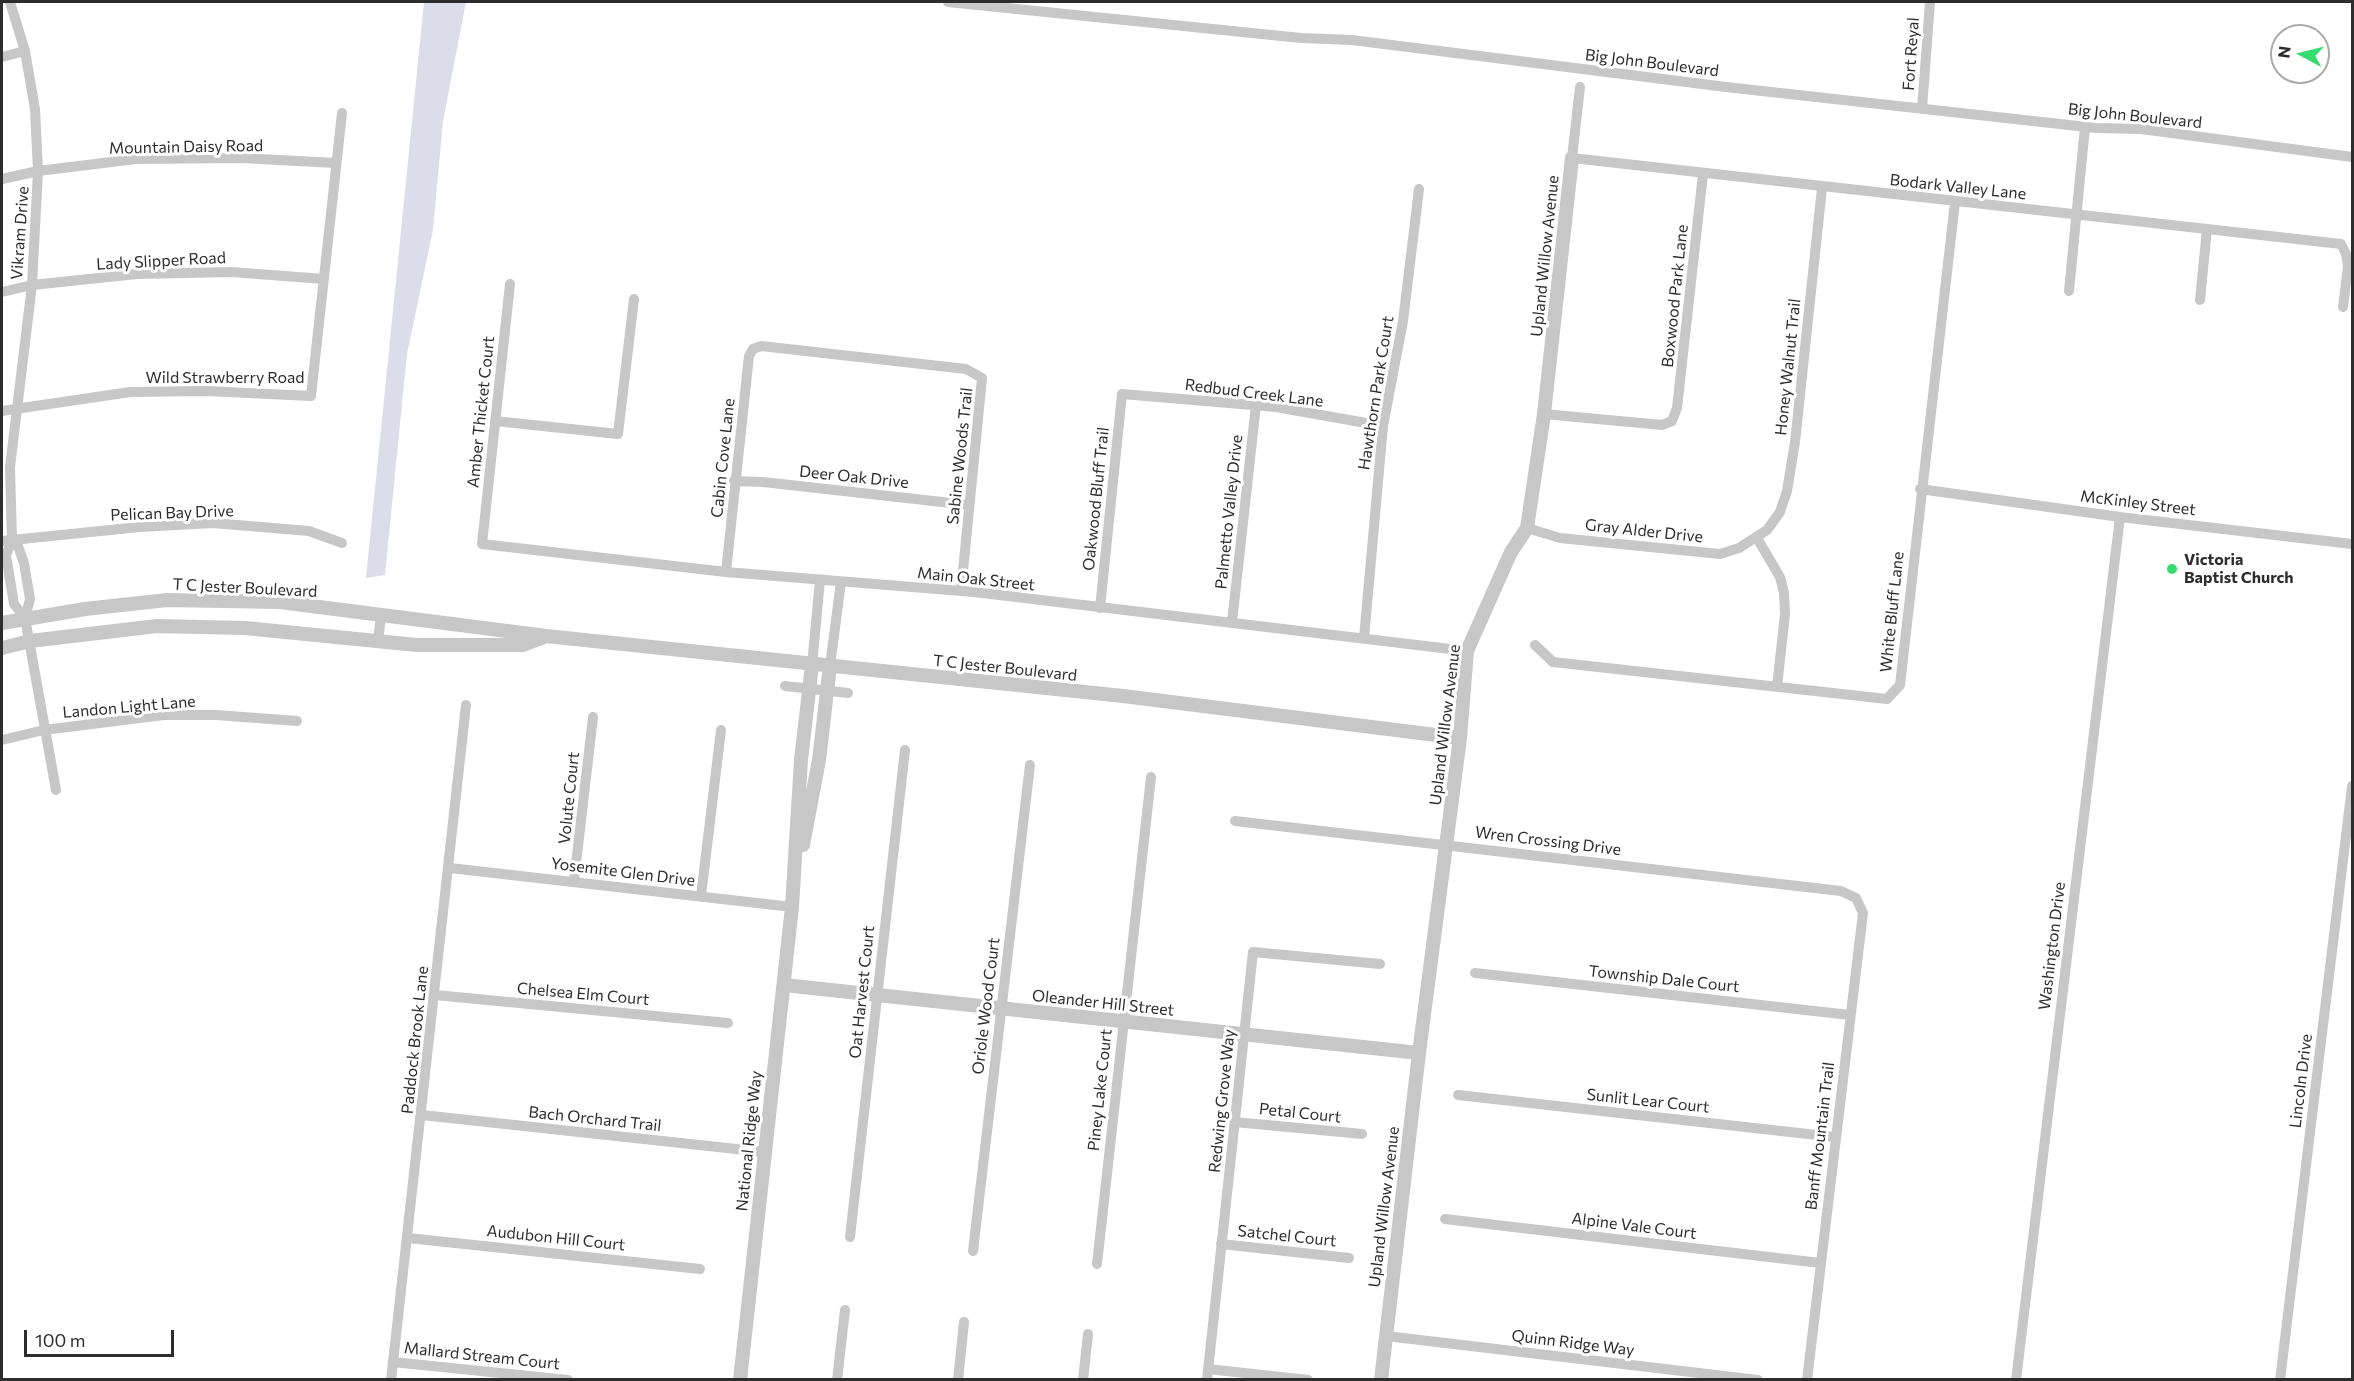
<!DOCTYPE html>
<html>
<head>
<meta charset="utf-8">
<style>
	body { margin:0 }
	#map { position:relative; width:2354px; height:1381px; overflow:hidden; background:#fff; font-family:Commissioner,sans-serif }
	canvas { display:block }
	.frame { position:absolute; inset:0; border:3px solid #2d2d2d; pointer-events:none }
	.north { position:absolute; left:2270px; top:24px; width:60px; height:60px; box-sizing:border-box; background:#fff; border:2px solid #ababab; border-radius:50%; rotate:277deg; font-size:16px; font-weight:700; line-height:24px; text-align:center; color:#2d2d2d }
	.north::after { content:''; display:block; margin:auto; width:21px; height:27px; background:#37dc70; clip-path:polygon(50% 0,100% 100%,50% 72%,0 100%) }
	.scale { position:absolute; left:24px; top:1330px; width:150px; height:27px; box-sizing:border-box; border:3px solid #2d2d2d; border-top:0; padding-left:8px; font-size:18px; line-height:21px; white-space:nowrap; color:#2d2d2d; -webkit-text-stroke:4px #fff; paint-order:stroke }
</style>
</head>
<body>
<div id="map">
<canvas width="2354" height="1381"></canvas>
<div class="frame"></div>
<div class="north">N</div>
<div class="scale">100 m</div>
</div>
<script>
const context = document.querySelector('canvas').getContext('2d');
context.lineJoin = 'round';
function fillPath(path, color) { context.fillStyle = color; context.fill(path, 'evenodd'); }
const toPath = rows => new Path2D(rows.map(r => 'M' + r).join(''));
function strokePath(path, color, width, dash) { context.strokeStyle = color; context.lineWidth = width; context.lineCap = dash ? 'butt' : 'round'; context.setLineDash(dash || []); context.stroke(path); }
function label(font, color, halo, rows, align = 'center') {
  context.font = font + ' Commissioner,sans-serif'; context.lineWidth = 6; context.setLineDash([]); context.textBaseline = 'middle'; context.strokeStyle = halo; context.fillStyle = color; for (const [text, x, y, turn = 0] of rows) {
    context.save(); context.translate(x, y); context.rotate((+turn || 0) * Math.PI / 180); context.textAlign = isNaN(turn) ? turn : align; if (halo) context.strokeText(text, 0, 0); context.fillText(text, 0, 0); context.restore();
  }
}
fillPath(toPath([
	[424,2,466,2,443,121,433,230,407,354,385,575,366,578]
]), '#dbddea');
strokePath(toPath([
	[10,2,25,51,35,109,38,171,32,285,10,467,12,541,6,555,14,604,25,618],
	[948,2,1301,38,1352,40,1726,87,2096,128,2141,129,2352,157],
	[2,57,25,51],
	[1580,87,1572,158,2341,244,2346,254,2348,266,2343,307],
	[1922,109,1930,2],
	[2,179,38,171,136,159,241,158,336,163],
	[510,284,482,544,726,572,974,592,1467,651],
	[2069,291,2085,127],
	[2,292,32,285,137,274,231,272,324,279],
	[2200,300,2207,229],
	[2,411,130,392,206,391,311,396,342,113],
	[1544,414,1662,425,1672,421,1677,408,1703,174],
	[495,421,618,434,634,299],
	[734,481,763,482,969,505],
	[1920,489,2120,517,2352,544],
	[1527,528,1560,538,1720,554,1739,548,1767,530,1780,512,1787,491,1795,442,1822,188],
	[1757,538,1780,577,1784,593,1785,614,1777,687],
	[2,541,140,527,213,523,309,531,342,543],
	[12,541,18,546,24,563,30,599,25,618,56,790],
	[726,572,749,356,753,349,761,346,966,369,982,378,961,591],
	[1100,608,1122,394,1276,407,1383,426],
	[1232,622,1256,405],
	[1364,638,1383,426,1403,321,1419,189],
	[378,642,381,615],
	[1535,645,1553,662,1887,699,1900,685,1955,202],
	[812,665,820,580],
	[830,666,841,582],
	[785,686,848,693],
	[2,740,44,730,164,715,216,715,297,721],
	[1235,821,1841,891,1856,898,1863,913,1807,1380],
	[450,868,792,907],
	[574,881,593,717],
	[701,896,721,730],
	[1475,973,1850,1015],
	[435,995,728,1023],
	[1458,1095,1835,1137],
	[422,1115,764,1152],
	[1235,1122,1362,1134],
	[1445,1219,1820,1263],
	[850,1237,905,750],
	[408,1238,700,1269],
	[1221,1244,1349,1258],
	[973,1251,1030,765],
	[1097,1264,1151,777],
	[1386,1336,1758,1380],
	[393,1362,568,1380],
	[1208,1369,1308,1380],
	[391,1380,466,705],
	[837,1380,845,1310],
	[958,1380,964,1322],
	[1083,1380,1088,1334],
	[1207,1380,1253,952,1380,964],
	[2016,1380,2120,517],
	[2280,1380,2352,786]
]), '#c7c7c7', 10);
strokePath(toPath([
	[2,623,85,609,167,600,280,602,546,636,1123,696,1460,738],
	[2,648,30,641,157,626,245,628,417,645,523,645,544,637],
	[803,845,819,760,830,666],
	[784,985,1419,1053],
	[740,1380,792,907,801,760,812,665],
	[1381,1380,1419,1053,1460,738,1467,651,1511,552,1527,528,1544,414,1572,158]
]), '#c7c7c7', 14);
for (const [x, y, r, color] of [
	[2172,569,6,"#37dc70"]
]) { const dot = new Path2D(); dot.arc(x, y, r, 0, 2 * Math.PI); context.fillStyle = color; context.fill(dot); strokePath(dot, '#fff', 2); }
label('16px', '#2d2d2d', '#fff', [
	["Fort Reyal",1911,54,-86],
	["Big John Boulevard",1652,63,7],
	["Big John Boulevard",2135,116,6],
	["Mountain Daisy Road",186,147,-1],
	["Bodark Valley Lane",1958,187,6],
	["Vikram Drive",20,233,-86],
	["Upland Willow Avenue",1545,256,-84],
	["Lady Slipper Road",161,261,-3],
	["Boxwood Park Lane",1675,296,-84],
	["Honey Walnut Trail",1788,367,-84],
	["Wild Strawberry Road",225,378],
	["Redbud Creek Lane",1254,393,7],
	["Hawthorn Park Court",1376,393,-81],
	["Amber Thicket Court",481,412,-84],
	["Sabine Woods Trail",960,456,-84],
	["Cabin Cove Lane",723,458,-84],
	["Deer Oak Drive",854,477,6],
	["Oakwood Bluff Trail",1096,499,-84],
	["McKinley Street",2138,503,7],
	["Palmetto Valley Drive",1229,512,-84],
	["Pelican Bay Drive",172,513,-2],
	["Gray Alder Drive",1644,531,6],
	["Main Oak Street",976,579,6],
	["T C Jester Boulevard",245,588,3],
	["White Bluff Lane",1892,612,-84],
	["T C Jester Boulevard",1005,668,6],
	["Landon Light Lane",129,707,-5],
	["Upland Willow Avenue",1445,725,-83],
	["Volute Court",569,798,-84],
	["Wren Crossing Drive",1548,841,7],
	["Yosemite Glen Drive",623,872,7],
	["Washington Drive",2052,946,-83],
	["Township Dale Court",1664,979,6],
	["Oat Harvest Court",862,992,-84],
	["Chelsea Elm Court",583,994,5],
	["Oleander Hill Street",1103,1003,6],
	["Oriole Wood Court",986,1006,-83],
	["Paddock Brook Lane",415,1040,-84],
	["Lincoln Drive",2301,1081,-83],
	["Piney Lake Court",1100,1090,-84],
	["Redwing Grove Way",1222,1101,-84],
	["Sunlit Lear Court",1648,1101,6],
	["Petal Court",1300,1113,6],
	["Bach Orchard Trail",595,1119,6],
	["Banff Mountain Trail",1820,1136,-83],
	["National Ridge Way",749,1141,-84],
	["Upland Willow Avenue",1384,1207,-83],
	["Alpine Vale Court",1634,1226,7],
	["Satchel Court",1287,1236,6],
	["Audubon Hill Court",556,1238,6],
	["Quinn Ridge Way",1573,1343,7],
	["Mallard Stream Court",482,1356,6]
]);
label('bold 16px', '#2d2d2d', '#fff', [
	["Victoria",2184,560],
	["Baptist Church",2184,578]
], 'left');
</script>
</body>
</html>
